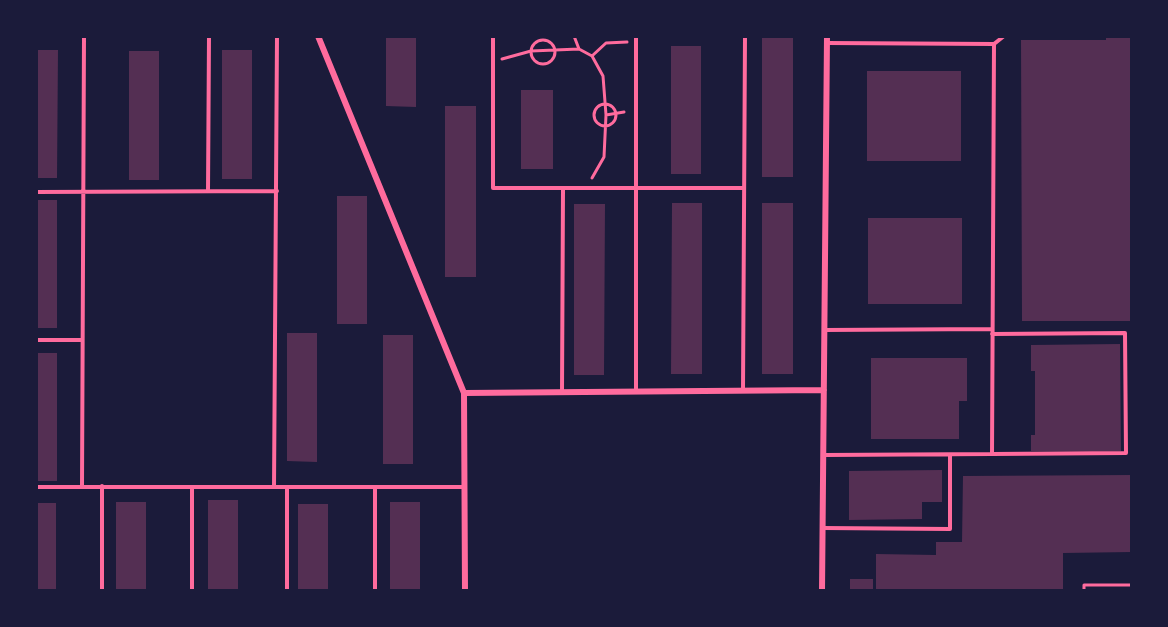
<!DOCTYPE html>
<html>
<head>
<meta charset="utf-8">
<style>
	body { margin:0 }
	#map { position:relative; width:1168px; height:627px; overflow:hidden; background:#1b1b3a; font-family:"Sofia Sans Condensed",sans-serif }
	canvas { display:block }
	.frame { position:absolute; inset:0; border:38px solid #1b1b3a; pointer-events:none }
</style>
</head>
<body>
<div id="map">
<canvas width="1168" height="627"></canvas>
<div class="frame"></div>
</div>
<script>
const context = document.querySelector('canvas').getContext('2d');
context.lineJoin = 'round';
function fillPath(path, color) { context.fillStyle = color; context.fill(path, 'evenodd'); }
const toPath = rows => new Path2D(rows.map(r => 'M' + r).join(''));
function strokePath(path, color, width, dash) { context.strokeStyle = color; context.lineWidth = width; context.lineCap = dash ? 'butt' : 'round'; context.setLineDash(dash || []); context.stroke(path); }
fillPath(toPath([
	[386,36,416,36,416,107,386,106],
	[762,36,793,36,793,177,762,177],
	[1106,36,1132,36,1132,321,1022,321,1021,40,1106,40],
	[671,46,701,46,701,174,671,174],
	[36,50,58,50,57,178,36,178],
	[222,50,252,50,252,179,222,179],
	[129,51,159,51,159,180,129,180],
	[867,71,961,71,961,161,867,161],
	[521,90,553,90,553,169,521,169],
	[445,106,476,106,476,277,445,277],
	[337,196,367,196,367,324,337,324],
	[36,200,57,200,57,328,36,328],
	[672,203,702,203,702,374,671,374],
	[762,203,793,203,793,374,762,374],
	[574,204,605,204,604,375,574,375],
	[868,218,962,218,962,304,868,304],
	[287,333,317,333,317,462,287,461],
	[383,335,413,335,413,464,383,464],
	[1120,344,1121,451,1031,451,1031,435,1035,435,1035,371,1031,371,1031,345],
	[36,353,57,353,57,481,36,481],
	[871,358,967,358,967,401,959,401,959,439,871,439],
	[942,470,942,502,922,502,922,519,849,520,849,471],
	[1132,475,1132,552,1063,553,1063,591,876,591,876,554,936,555,936,542,962,542,963,476],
	[208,500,238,500,238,591,208,591],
	[116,502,146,502,146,591,116,591],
	[390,502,420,502,420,591,390,591],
	[36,503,56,503,56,591,36,591],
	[298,504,328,504,328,591,298,591],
	[850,579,873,579,873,591,850,591]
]), '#542f53');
strokePath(toPath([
	[574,36,579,49],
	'531 52a12 12 0 1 1 24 0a12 12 0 1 1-24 0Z',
	[592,56,606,43,627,42],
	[502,59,531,51,579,49,592,56,603,76,606,115,604,157,592,178],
	'594 115a11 11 0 1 1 22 0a11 11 0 1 1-22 0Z',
	[606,115,624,112],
	[1084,591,1084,585,1132,585]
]), '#ff6b9d', 3);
strokePath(toPath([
	[493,36,493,188,744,188],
	[994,44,1004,36],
	[208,191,209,36],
	[36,192,277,191],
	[824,330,992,329],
	[992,334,1125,333,1126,453,992,454],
	[36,340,82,340],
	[743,390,745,36],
	[636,391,636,36],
	[562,392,563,188],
	[824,455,992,454,994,44,827,43],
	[82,486,84,36],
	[36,487,464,487],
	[192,487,192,591],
	[274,487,277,36],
	[375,487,375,591],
	[823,528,950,529,950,455],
	[102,591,102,486],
	[287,591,287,487]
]), '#ff6b9d', 4);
strokePath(toPath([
	[318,36,464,393,465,591],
	[464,393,824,390],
	[822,591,827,36]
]), '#ff6b9d', 6);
</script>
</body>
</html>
